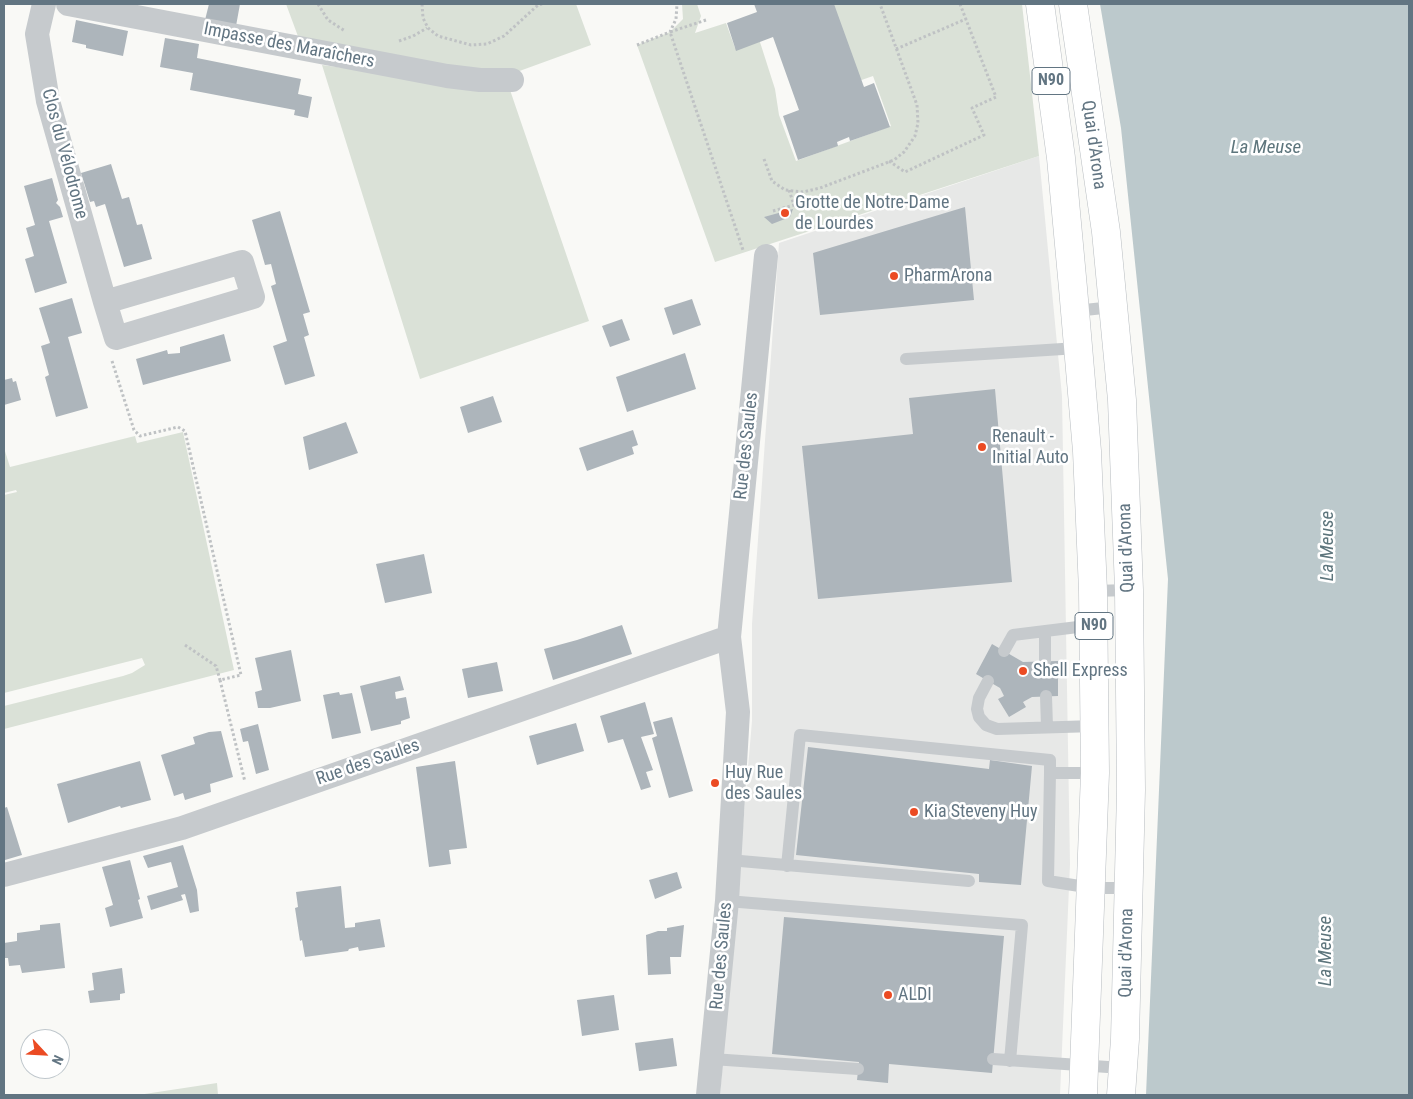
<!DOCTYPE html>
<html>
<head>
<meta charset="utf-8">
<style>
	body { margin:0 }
	#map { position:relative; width:1413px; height:1099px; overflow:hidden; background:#f9f9f6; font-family:"Roboto Condensed",sans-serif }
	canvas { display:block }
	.frame { position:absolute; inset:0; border:5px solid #627582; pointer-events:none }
	.north { position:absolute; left:20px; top:1029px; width:50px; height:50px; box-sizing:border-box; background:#fff; border:1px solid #c0c8cd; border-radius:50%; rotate:115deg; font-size:14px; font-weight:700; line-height:20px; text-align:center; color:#627582 }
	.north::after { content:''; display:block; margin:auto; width:18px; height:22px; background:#eb4b23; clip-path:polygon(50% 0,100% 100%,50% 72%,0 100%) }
</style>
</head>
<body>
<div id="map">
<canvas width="1413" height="1099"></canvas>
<div class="frame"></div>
<div class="north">N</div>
</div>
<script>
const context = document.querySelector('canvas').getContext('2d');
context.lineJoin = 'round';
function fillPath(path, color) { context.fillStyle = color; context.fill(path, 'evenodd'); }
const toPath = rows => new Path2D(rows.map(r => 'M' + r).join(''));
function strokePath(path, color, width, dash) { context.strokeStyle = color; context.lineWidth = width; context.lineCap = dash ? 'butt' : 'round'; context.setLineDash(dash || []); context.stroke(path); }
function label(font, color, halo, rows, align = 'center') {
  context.font = font + ' "Roboto Condensed",sans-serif'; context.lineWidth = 5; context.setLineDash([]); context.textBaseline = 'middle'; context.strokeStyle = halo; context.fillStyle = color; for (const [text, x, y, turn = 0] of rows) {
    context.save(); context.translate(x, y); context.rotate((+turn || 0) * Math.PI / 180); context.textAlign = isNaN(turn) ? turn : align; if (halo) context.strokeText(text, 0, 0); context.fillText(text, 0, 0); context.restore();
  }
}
fillPath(toPath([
	[1039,156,1062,396,1070,864,1060,1095,720,1095,752,721,752,624,779,243]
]), '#e7e8e7');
fillPath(toPath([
	[286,4,576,4,591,45,514,73,462,70,299,39],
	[682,4,697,4,701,16,695,33,726,23,735,48,759,39,775,89,779,115,796,161,891,126,873,76,853,83,854,68,831,4,1022,4,1039,156,715,262,637,45,670,32,683,19],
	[322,65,510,90,589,321,420,379],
	[183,432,234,670,4,729,4,706,123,676,132,673,145,665,142,658,4,693,4,495,17,492,16,490,4,493,4,448,10,467,135,436,137,443],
	[217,1083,218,1095,138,1095]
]), '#dae1d7');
fillPath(toPath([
	[1100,4,1409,4,1409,1095,1146,1095,1168,579,1121,128]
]), '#bcc9cc');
fillPath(toPath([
	[209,4,240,4,236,26,205,20],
	[754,4,834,4,864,87,874,83,890,127,850,141,849,137,837,142,838,146,798,160,783,116,799,110,773,37,736,51,727,23,757,12],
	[76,20,128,31,123,56,86,48,86,45,72,42],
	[165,38,199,44,197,58,301,79,298,94,312,97,308,118,294,115,295,110,190,90,193,73,160,67],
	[111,164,122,199,129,197,137,225,142,224,152,259,124,267,105,204,96,207,94,201,90,202,81,173],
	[52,178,58,200,56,203,60,207,63,217,49,221,67,283,35,293,25,259,34,256,26,228,35,225,24,186],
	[965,207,974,300,820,315,813,253],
	[793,209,790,217,772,224,764,217],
	[280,211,310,312,303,314,309,335,304,337,315,376,285,385,273,346,287,341,271,286,276,284,271,264,265,265,252,220],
	[72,298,82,333,68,337,88,408,56,417,45,377,49,375,41,346,50,343,39,308],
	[692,299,701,325,673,335,664,308],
	[622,319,630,340,610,347,602,326],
	[224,334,231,361,143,385,136,359,167,350,168,354,180,353,180,347],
	[685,353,696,389,627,412,616,377],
	[12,378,13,382,16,381,21,400,4,405,4,380],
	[995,389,1012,582,818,599,802,446,913,434,909,398],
	[493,396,502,422,468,433,460,407],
	[346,422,358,453,309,470,303,437],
	[633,430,638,445,632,447,634,454,587,471,579,448],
	[424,554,432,593,385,603,376,564],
	[622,625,632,654,553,680,544,649,577,640],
	[992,644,1023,662,1058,661,1058,696,1032,697,1023,702,1026,707,1009,717,998,699,1004,696,1000,688,976,674],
	[291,650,301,701,270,708,258,708,255,692,262,690,255,658],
	[497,662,503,691,468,698,462,669],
	[400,676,404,690,395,692,396,699,406,697,410,718,401,721,401,724,371,731,360,686],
	[339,692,340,695,352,693,361,733,332,739,323,695],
	[645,702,654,734,641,737,653,770,646,772,651,787,641,790,623,739,608,743,600,716],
	[672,717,693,791,669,798,652,738,657,736,653,722],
	[576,723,584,751,537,765,529,736],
	[258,724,269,770,256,774,248,741,243,742,240,729],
	[221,731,233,777,210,784,211,792,185,800,183,793,174,796,161,755,195,744,193,737,209,732],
	[808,747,989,769,990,760,1032,766,1021,885,979,882,979,874,796,855],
	[140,761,151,800,121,808,120,806,68,823,57,784],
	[455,761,467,848,449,850,451,864,429,867,416,767],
	[7,807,22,855,5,860,4,808],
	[183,845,197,890,199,911,190,913,185,894,181,895,183,900,151,910,147,896,178,887,171,862,148,868,143,856],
	[130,860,140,899,138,900,143,918,110,927,105,908,113,905,102,867],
	[677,872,682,888,655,899,649,880],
	[341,886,345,928,355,927,355,923,380,919,385,947,359,951,358,947,349,949,348,951,305,957,302,940,300,941,295,908,298,907,296,892],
	[784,917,1004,936,992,1073,889,1064,888,1083,857,1080,859,1062,772,1054],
	[60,923,65,968,22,973,20,965,9,966,8,958,5,958,4,943,17,941,17,933,40,930,40,925],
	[684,925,681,957,670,957,671,974,648,975,646,935,658,931,667,931,667,928],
	[122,968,125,993,120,994,120,1000,90,1003,88,991,94,990,92,973],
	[614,995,619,1030,582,1036,577,1000],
	[673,1038,677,1066,639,1071,635,1043]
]), '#adb5bb');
const primary = toPath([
	[1040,4,1061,158,1073,288,1087,451,1093,591,1095,773,1083,1095],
	[1073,4,1106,232,1122,400,1129,590,1131,790,1125,1039,1121,1095]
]);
strokePath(primary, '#b7bcc0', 29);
strokePath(toPath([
	[318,4,328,20,345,31],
	[422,4,423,18,428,28,438,36,471,45,487,44,504,36,538,5,542,4],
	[706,20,670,32,743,250],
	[399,41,413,36,427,28],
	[637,45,670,32,676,19,677,4],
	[896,49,966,19],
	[764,159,772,181,785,190,803,192,820,188,894,160,904,152,915,136,918,123,917,105,880,4],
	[889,161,905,172,984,135,972,108,996,97,960,4],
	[773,211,794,205,789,190],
	[112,361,134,430,140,436,178,427,185,431,241,675,220,680,245,782],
	[185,645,216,666,220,680]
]), '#bfc2c4', 3, [2.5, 2.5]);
strokePath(toPath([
	[1075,311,1113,307],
	[906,359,1078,348],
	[1093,591,1129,590],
	[1045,631,1045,661],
	[1004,651,1013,635,1094,625],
	[988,681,979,698,977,709,979,717,986,725,997,729,1095,726],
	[1046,696,1047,727],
	[1095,773,1050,773,1048,881,1092,888,1128,888],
	[729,860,969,881],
	[787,866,800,735,1050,760,1050,773],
	[727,901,1022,925,1010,1061],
	[712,1059,858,1069],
	[993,1059,1122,1068]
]), '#c6cacd', 12);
strokePath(toPath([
	[44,4,37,34,48,101,105,302,116,338,253,297,242,262,105,302],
	[68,4,447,76,480,80,512,80],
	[729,637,766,256],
	[4,875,182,828,729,637,738,712,727,901,708,1095]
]), '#c6cacd', 24);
strokePath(primary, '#fff', 28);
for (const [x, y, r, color] of [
	[785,213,5,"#eb4b23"],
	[894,276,5,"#eb4b23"],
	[982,447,5,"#eb4b23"],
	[1023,671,5,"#eb4b23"],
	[715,783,5,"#eb4b23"],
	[914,812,5,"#eb4b23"],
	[888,995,5,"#eb4b23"]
]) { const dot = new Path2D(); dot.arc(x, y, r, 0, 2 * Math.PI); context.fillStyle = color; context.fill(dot); strokePath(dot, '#fff', 2); }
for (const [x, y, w] of [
	[1051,81,38],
	[1094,626,38]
]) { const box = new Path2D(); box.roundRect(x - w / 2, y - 13.5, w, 27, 4); context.fillStyle = '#fff'; context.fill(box); strokePath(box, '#627582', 1); }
label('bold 16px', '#627582', null, [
	["N90",1051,81],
	["N90",1094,626]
]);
label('18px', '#627582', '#fff', [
	["Impasse des Maraîchers",289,46,11],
	["Quai d'Arona",1093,145,82],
	["Clos du Vélodrome",64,154,75],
	["Rue des Saules",747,446,-84],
	["Quai d'Arona",1127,548,-92],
	["Rue des Saules",368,763,-19],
	["Quai d'Arona",1127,953,-89],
	["Rue des Saules",722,956,-85]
]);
label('18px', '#627582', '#fff', [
	["Grotte de Notre-Dame",795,203],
	["de Lourdes",795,224],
	["PharmArona",904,276],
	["Renault -",992,437],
	["Initial Auto",992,458],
	["Shell Express",1033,671],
	["Huy Rue",725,773],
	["des Saules",725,794],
	["Kia Steveny Huy",924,812],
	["ALDI",898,995]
], 'left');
label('italic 19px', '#5d757c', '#fff', [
	["La Meuse",1266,148],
	["La Meuse",1328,546,-90],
	["La Meuse",1326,951,-90]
]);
</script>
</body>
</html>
